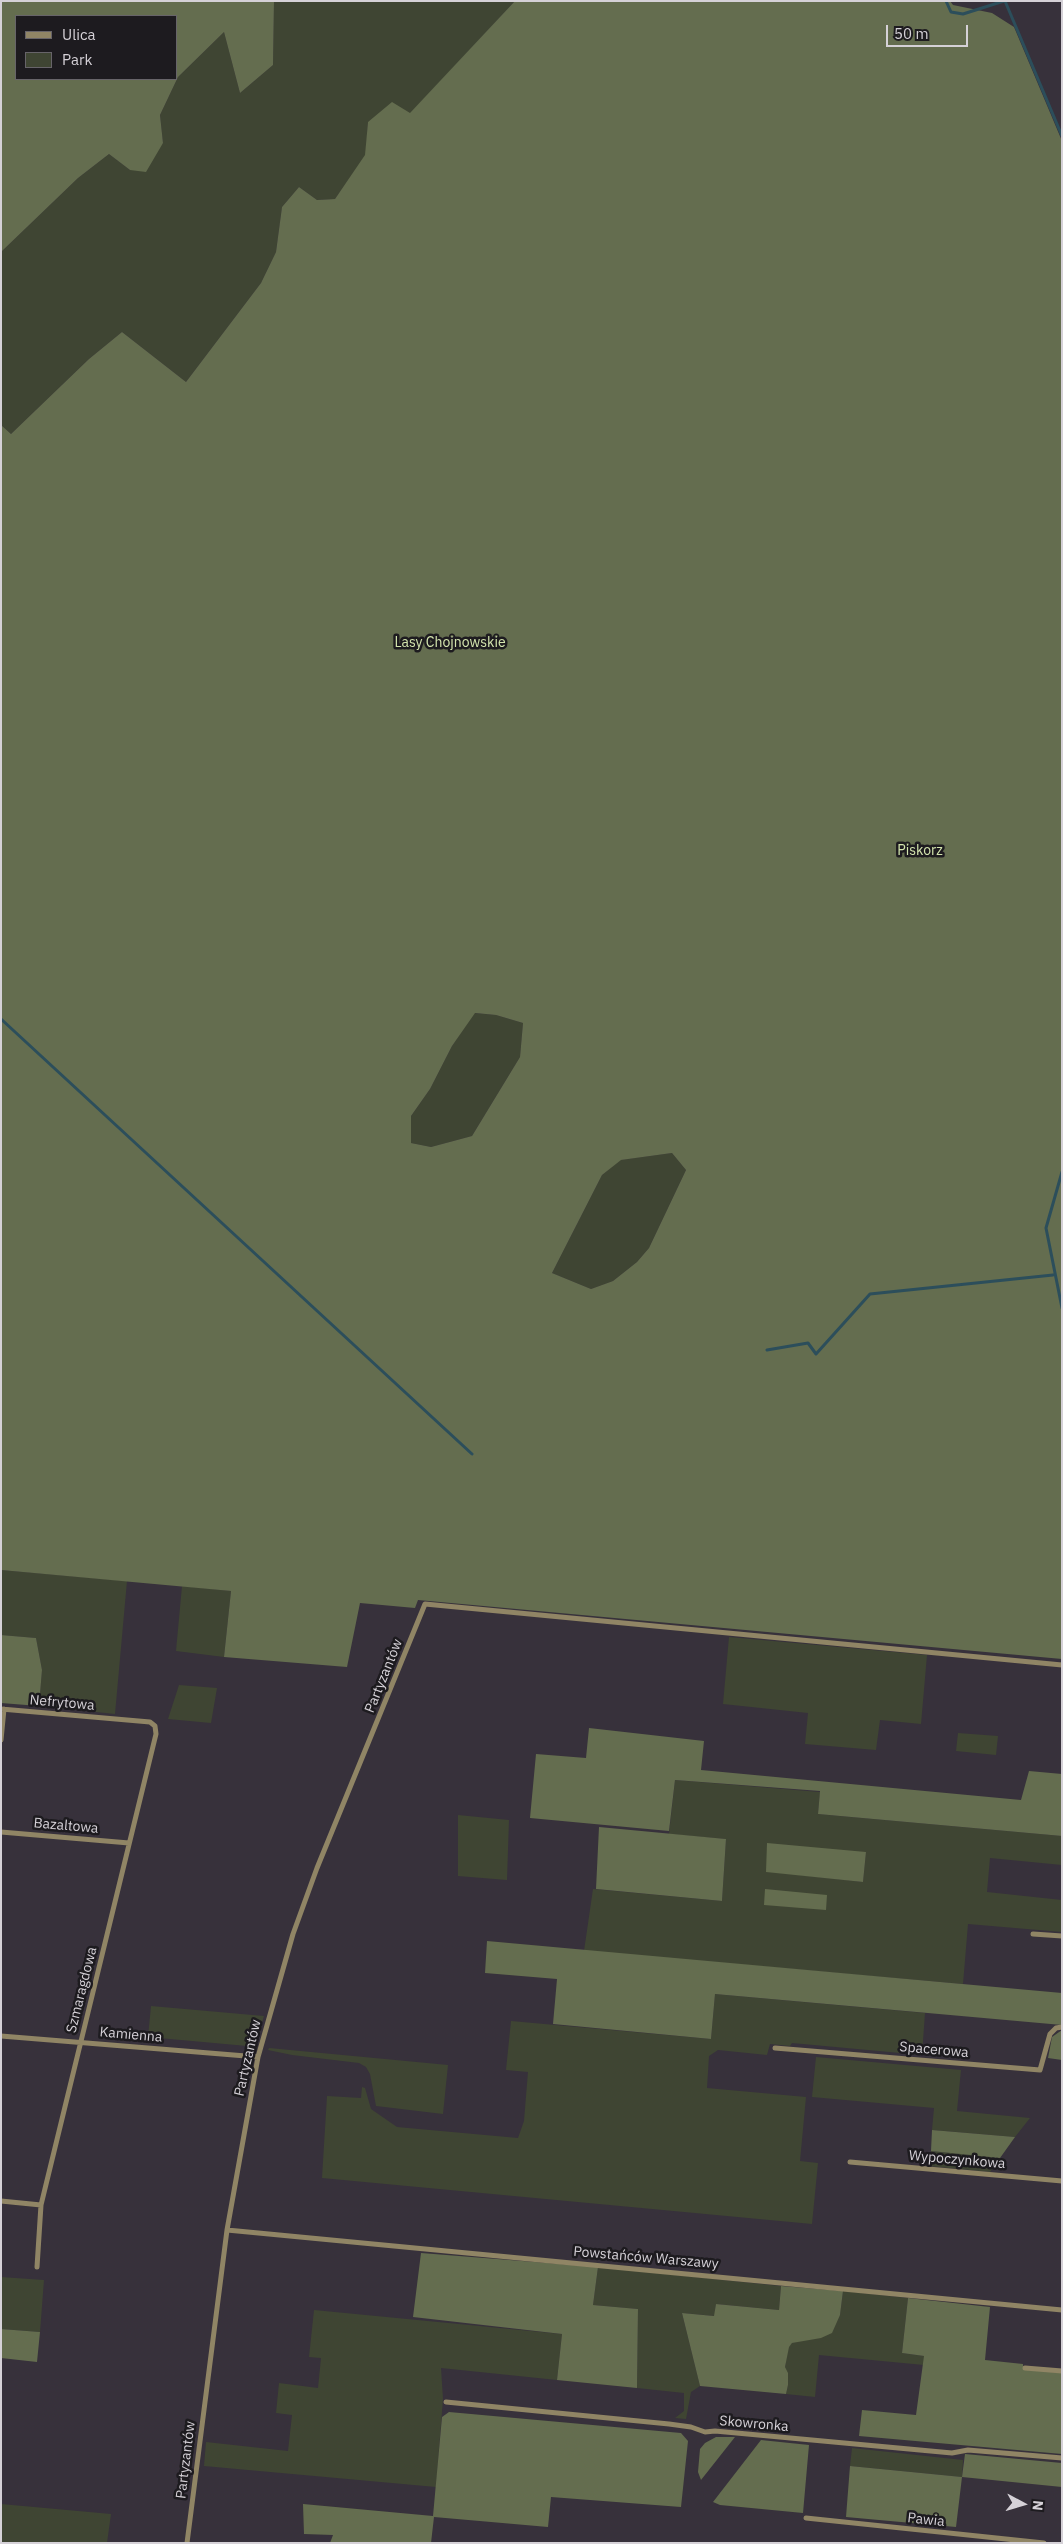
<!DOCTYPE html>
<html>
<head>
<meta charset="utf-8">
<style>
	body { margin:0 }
	#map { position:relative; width:1063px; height:2544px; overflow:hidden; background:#37313b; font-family:"IBM Plex Sans",sans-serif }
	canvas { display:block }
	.frame { position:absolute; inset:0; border:2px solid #d5d1d7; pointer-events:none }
	.legend { position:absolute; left:15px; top:15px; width:162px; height:65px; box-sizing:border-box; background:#1d1b1f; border:1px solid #676469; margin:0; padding:6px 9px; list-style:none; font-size:15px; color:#d5d1d7 }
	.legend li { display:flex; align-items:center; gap:10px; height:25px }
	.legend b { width:25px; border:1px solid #676469 }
	.north { position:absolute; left:998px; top:2479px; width:50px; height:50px; -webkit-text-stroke:4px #1d1b1f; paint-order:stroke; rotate:96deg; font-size:14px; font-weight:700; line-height:20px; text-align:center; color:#d5d1d7 }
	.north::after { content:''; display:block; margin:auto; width:18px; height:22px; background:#d5d1d7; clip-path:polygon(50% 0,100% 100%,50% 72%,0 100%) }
	.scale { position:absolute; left:886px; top:25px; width:82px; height:22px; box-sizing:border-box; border:2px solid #d5d1d7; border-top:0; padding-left:6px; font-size:15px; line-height:18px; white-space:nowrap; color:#d5d1d7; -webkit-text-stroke:4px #1d1b1f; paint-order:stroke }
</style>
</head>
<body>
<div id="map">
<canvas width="1063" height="2544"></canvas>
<div class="frame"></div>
<ul class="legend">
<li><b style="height:6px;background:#908565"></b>Ulica</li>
<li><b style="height:14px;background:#3f4533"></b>Park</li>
</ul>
<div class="north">N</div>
<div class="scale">50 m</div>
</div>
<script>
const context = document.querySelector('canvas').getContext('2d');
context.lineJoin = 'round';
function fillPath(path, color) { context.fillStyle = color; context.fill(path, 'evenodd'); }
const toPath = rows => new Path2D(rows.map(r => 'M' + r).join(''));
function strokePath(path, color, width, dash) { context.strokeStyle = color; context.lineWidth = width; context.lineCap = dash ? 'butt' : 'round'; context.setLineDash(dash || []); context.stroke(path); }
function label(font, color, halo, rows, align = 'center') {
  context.font = font + ' "IBM Plex Sans",sans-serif'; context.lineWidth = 5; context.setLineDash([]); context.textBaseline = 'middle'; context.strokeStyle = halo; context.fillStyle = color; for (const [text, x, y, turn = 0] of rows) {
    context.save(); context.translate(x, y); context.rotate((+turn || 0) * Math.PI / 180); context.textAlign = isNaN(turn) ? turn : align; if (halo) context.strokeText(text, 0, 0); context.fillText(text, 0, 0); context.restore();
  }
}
fillPath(toPath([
	[274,1,515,1,410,114,368,122,366,155,335,199,317,200,299,187,282,207,276,252,261,283,186,382,122,332,89,359,11,434,1,425,1,252,78,178,109,154,130,170,163,143,160,115,178,77,224,32,240,93,273,65],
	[474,1013,496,1015,523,1023,520,1057,472,1136,431,1147,411,1143,411,1116,430,1089,452,1046],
	[672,1153,686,1170,649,1248,637,1262,613,1281,591,1289,552,1273,602,1175,620,1160],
	[1,1570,127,1581,115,1714,39,1706,42,1670,36,1638,1,1635],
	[182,1586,231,1591,224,1657,176,1651],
	[729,1637,927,1655,921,1724,880,1720,876,1750,805,1744,808,1713,723,1704],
	[179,1685,217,1688,211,1723,168,1719],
	[958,1733,998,1736,996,1755,956,1751],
	[675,1780,820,1792,818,1814,1062,1836,1062,1865,990,1858,987,1892,1062,1900,1062,1932,968,1924,963,1984,584,1951,593,1889,722,1901,726,1839,669,1834],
	[866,1852,863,1882,766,1871],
	[458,1815,509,1820,507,1880,458,1876],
	[715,1994,925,2013,922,2055,792,2043,790,2046,770,2044,767,2055,718,2050,709,2056,707,2088,806,2097,800,2161,818,2163,812,2224,322,2178,327,2096,361,2098,362,2087,365,2088,371,2109,397,2127,518,2138,524,2121,528,2072,506,2070,511,2021,711,2039],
	[151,2006,264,2016,257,2039,247,2046,148,2037],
	[269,2048,448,2065,443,2114,376,2106,370,2074,366,2067,359,2063,292,2055,268,2050],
	[816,2057,961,2070,957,2111,1030,2118,1015,2137,932,2130,934,2108,812,2097],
	[931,2151,1000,2158,990,2172,929,2166],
	[598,2267,781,2286,779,2310,716,2304,715,2316,682,2313,700,2386,691,2392,686,2419,675,2418,684,2411,684,2393,637,2388,638,2309,593,2305],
	[1,2277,44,2280,40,2332,1,2329],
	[843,2291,908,2298,902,2353,924,2356,924,2365,819,2355,815,2397,786,2394,788,2385,785,2367,788,2347,792,2343,802,2340,840,2315],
	[314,2310,562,2334,557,2380,441,2368,443,2399,436,2487,204,2466,206,2442,288,2451,292,2415,276,2413,279,2383,318,2388,321,2358,309,2357],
	[852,2448,963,2460,962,2477,850,2466],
	[1,2504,111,2514,107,2543,1,2543]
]), '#3f4533');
fillPath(toPath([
	[1,1,274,1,273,65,240,93,224,32,178,77,160,115,163,143,146,172,130,170,109,154,78,178,1,252],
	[16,16,176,16,176,79,16,79],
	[515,1,950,1,953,5,992,13,1014,27,1062,141,1062,1659,418,1600,415,1608,360,1603,347,1667,224,1657,231,1591,1,1570,1,425,11,434,89,359,122,332,186,382,261,283,276,252,282,207,299,187,317,200,335,199,365,155,368,122,392,102,410,113],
	[475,1013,496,1015,523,1023,520,1057,472,1136,431,1147,411,1143,411,1116,430,1089,452,1046],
	[672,1153,686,1170,649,1248,637,1262,613,1281,591,1289,552,1273,602,1175,621,1160],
	[1,1635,36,1638,42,1670,39,1706,1,1703],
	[589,1728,704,1741,701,1770,1021,1800,1029,1771,1062,1774,1062,1836,818,1814,820,1791,675,1780,669,1831,530,1818,536,1754,586,1758],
	[599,1827,726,1839,722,1901,596,1889],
	[767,1843,866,1852,863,1882,766,1872],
	[765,1889,827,1895,826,1910,764,1905],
	[487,1941,1062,1993,1062,2025,715,1994,711,2039,553,2024,557,1979,485,1973],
	[1062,2030,1062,2060,1048,2058,1052,2037],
	[932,2130,1015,2137,1000,2158,931,2151],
	[421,2253,598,2267,593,2305,638,2309,637,2388,557,2380,562,2334,413,2317],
	[781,2286,843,2291,840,2315,832,2333,821,2338,792,2343,789,2347,785,2367,788,2373,788,2385,786,2394,700,2386,682,2313,714,2316,716,2304,779,2310],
	[908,2298,990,2307,985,2360,1023,2364,1023,2369,1062,2373,1062,2454,859,2436,862,2410,916,2415,924,2356,902,2353],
	[1,2329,40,2332,37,2362,1,2358],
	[449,2412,681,2433,688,2441,681,2507,551,2497,548,2527,434,2517,431,2543,330,2543,333,2535,304,2534,303,2504,433,2516,442,2417],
	[716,2437,735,2437,701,2480,698,2472,700,2449,705,2443],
	[761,2440,809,2445,803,2513,720,2505,713,2502],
	[965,2454,1062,2463,1062,2487,962,2477,956,2527,846,2517,850,2466,962,2477]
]), '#646d4f');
strokePath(toPath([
	[946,1,951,12,963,14,1004,1],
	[1005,1,1062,136],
	[1,1019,472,1454],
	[1062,1172,1046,1228,1062,1308],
	[767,1350,808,1343,816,1354,870,1294,1053,1275]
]), '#2c4e5b', 3);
strokePath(toPath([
	[1,1709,150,1722,155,1726,156,1734,41,2205,37,2267],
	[1,1740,4,1709],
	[1,1832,129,1843],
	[1033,1934,1062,1936],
	[1,2036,258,2057],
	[775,2048,1040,2070,1050,2034,1056,2028,1062,2027],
	[850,2162,1062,2181],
	[1,2201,41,2205],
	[227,2230,1062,2310],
	[1025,2368,1062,2371],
	[446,2402,669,2424,691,2427,705,2432,715,2431,952,2453,968,2450,1062,2458],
	[806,2518,1044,2543],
	[187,2543,227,2230,258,2057,293,1934,317,1868,425,1604,1062,1665]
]), '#908565', 5);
label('14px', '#d4e5ae', '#1d1b1f', [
	["Lasy Chojnowskie",450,643],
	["Piskorz",920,851]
]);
label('14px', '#d5d1d7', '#1d1b1f', [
	["Partyzantów",384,1676,-68],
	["Nefrytowa",62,1703,5],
	["Bazaltowa",66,1826,5],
	["Szmaragdowa",82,1990,-76],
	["Kamienna",131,2035,5],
	["Spacerowa",934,2050,5],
	["Partyzantów",248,2058,-77],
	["Wypoczynkowa",957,2160,5],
	["Powstańców Warszawy",646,2258,5],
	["Skowronka",754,2424,5],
	["Partyzantów",186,2460,-83],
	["Pawia",926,2520,6]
]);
</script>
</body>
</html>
